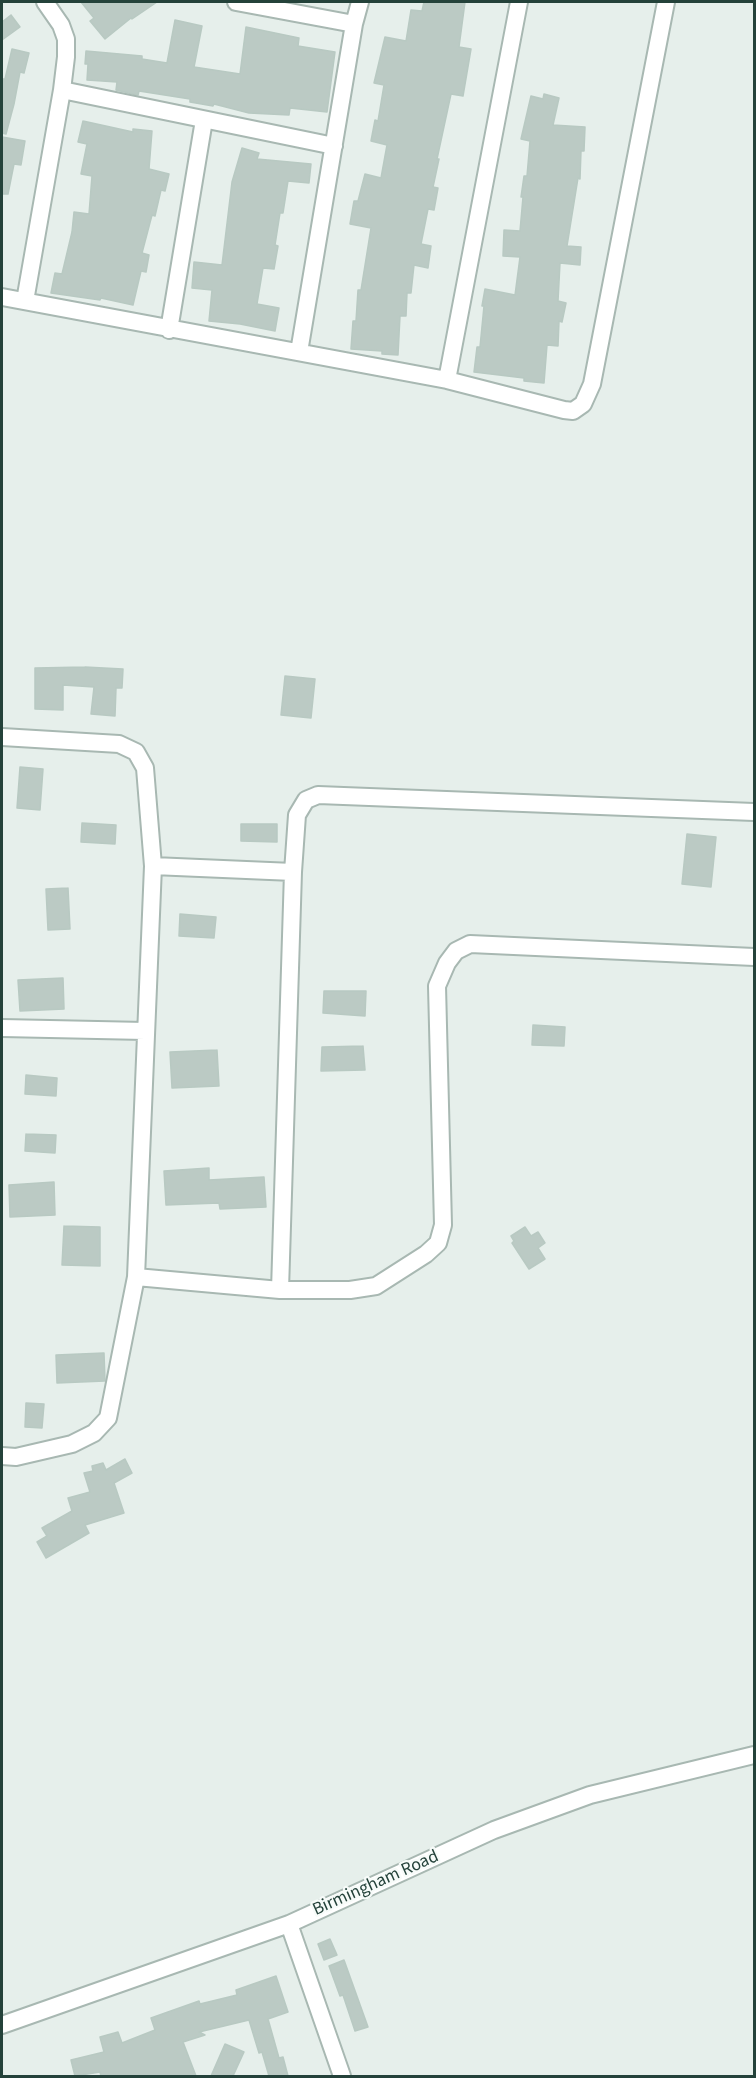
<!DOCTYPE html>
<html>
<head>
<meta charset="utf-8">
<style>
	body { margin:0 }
	#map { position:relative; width:756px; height:2078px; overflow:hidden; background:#e6efeb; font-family:"Source Sans 3",sans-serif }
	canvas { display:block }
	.frame { position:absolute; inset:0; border:3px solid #24423a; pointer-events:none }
</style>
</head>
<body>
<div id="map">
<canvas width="756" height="2078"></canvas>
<div class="frame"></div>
</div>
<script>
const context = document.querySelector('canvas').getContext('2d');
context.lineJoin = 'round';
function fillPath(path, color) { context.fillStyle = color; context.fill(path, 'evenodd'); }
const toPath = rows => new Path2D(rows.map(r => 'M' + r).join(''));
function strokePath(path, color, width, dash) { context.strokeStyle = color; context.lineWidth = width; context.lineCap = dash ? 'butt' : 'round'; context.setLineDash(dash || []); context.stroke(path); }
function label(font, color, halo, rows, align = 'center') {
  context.font = font + ' "Source Sans 3",sans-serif'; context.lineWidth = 4.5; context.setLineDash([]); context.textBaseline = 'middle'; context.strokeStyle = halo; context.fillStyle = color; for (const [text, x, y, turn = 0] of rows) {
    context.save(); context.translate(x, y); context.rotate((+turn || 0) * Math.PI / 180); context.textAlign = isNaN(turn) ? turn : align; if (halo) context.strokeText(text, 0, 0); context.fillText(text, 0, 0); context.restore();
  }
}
const building = toPath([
	[81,2,157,2,132,19,131,18,105,39,90,21,94,18,81,2],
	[424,2,465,2,459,47,471,49,463,96,451,94,437,159,439,159,433,187,438,188,434,210,428,209,421,244,431,246,428,268,414,265,411,293,407,293,406,316,400,316,398,355,382,354,382,351,351,349,353,321,356,321,358,290,361,290,371,228,350,224,354,201,358,201,365,174,381,178,387,145,371,141,375,120,378,121,384,85,374,83,385,37,406,41,411,10,422,11,424,2],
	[11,15,20,27,2,40,2,22,11,15],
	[175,20,202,26,194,67,240,74,246,27,299,38,298,46,335,52,327,112,290,108,289,115,249,113,214,104,213,106,190,102,190,99,139,91,138,95,137,95,116,90,117,82,87,80,88,64,85,64,86,51,142,56,142,59,167,63,175,20],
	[12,49,29,53,24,73,20,72,14,104,6,134,2,133,2,79,5,79,12,49],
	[544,94,559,98,553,125,585,127,584,151,581,151,580,179,578,178,567,246,581,247,580,265,560,263,558,301,566,303,562,322,559,321,558,346,547,345,544,383,524,381,524,378,474,372,477,347,480,347,484,306,482,306,485,289,515,295,520,257,503,256,504,230,520,231,523,197,521,197,524,176,527,176,530,141,521,139,531,96,543,99,544,94],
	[83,121,133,132,133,129,152,131,149,169,169,174,165,191,161,190,155,216,152,215,142,253,149,255,146,272,141,271,133,305,101,298,100,300,51,293,55,273,62,274,72,232,74,212,89,214,92,176,81,174,87,144,78,142,83,121],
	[2,137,25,141,21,165,14,164,8,194,2,194,2,137],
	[242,148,259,153,257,159,311,164,309,183,288,181,283,213,280,213,275,245,278,246,274,269,263,268,257,304,279,308,275,331,240,324,209,321,212,290,192,288,194,262,222,265,232,182,242,148],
	[85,667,123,669,122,688,116,688,115,716,91,714,94,687,63,685,63,710,35,709,35,668,85,667],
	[285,676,315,679,311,718,281,715,285,676],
	[20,767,43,769,40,810,17,808,20,767],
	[82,823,116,825,115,844,81,842,82,823],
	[241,824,277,824,277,842,241,841,241,824],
	[687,834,716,837,711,887,682,884,687,834],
	[68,888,70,929,48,930,46,889,68,888],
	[180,914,216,917,214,938,179,936,180,914],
	[63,978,64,1009,20,1011,18,980,63,978],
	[324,991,366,991,365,1016,323,1013,324,991],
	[533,1025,565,1027,564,1046,532,1045,533,1025],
	[363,1046,365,1070,321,1071,322,1047,363,1046],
	[217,1050,219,1086,172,1088,170,1052,217,1050],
	[26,1075,57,1078,56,1096,25,1094,26,1075],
	[26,1134,56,1135,55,1153,25,1151,26,1134],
	[209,1168,209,1180,264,1177,266,1207,220,1209,219,1203,166,1205,164,1171,209,1168],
	[54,1182,55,1215,10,1217,9,1185,54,1182],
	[64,1226,100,1227,100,1266,62,1265,64,1226],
	[525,1227,531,1236,538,1232,545,1243,538,1248,545,1259,529,1269,512,1243,514,1241,511,1236,525,1227],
	[104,1353,105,1381,57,1383,56,1355,104,1353],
	[26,1403,44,1404,42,1428,25,1427,26,1403],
	[125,1459,132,1473,114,1483,124,1513,85,1525,89,1533,46,1558,37,1542,47,1536,42,1528,72,1511,68,1498,90,1492,84,1473,93,1471,92,1466,103,1463,106,1470,125,1459],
	[330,1939,337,1955,324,1960,318,1944,330,1939],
	[344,1960,368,2027,355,2031,343,1995,340,1996,329,1966,344,1960],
	[276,1976,288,2012,268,2019,279,2058,283,2057,288,2076,269,2076,262,2052,259,2053,249,2020,199,2032,205,2035,183,2042,196,2076,101,2076,100,2072,75,2076,71,2060,104,2052,100,2037,118,2032,122,2043,155,2030,151,2018,199,2001,200,2004,237,1995,236,1990,276,1976],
	[225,2044,244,2052,233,2076,211,2076,225,2044]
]);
fillPath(building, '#bbcac4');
strokePath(building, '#b8c9c2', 1.5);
const minor = toPath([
	[236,2,354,24],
	[62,90,334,146],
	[2,297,447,380,564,410,573,411,583,404,592,384,666,2],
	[25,301,62,90,66,57,66,39,61,25,45,2],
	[169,330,204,120],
	[299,352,354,24,360,2],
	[447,380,519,2],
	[2,737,119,744,136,752,145,768,153,866,136,1277,108,1418,94,1433,72,1444,16,1457,2,1456],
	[153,866,293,872],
	[2,1028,145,1031],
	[136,1277,280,1290,350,1290,376,1286,426,1254,438,1243,443,1225,437,986,447,963,456,951,470,944,754,957],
	[280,1290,293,872,297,815,306,800,318,795,754,812],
	[289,1924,342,2076],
	[2,2025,289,1924,494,1830,590,1795,754,1755]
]);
strokePath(minor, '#a8b8b2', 20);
strokePath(minor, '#fff', 16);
label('18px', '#24423a', '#f7fbf9', [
	["Birmingham Road",376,1884,-24]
]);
</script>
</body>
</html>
